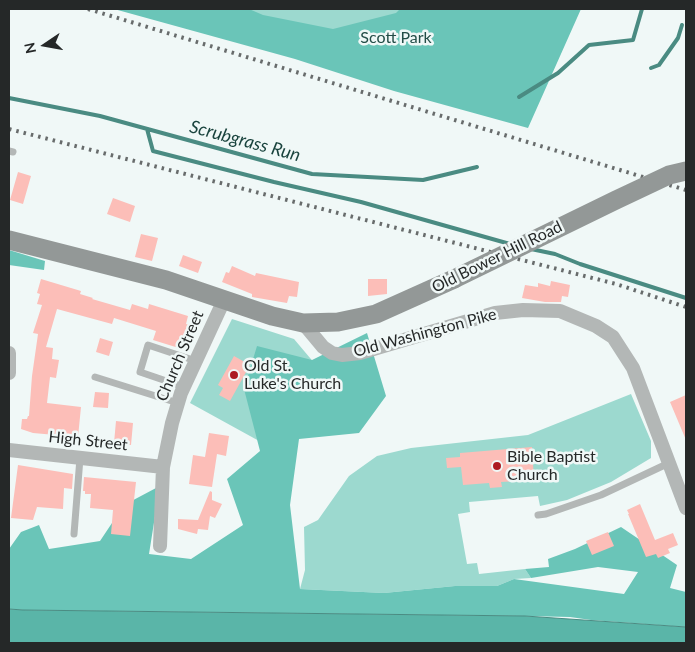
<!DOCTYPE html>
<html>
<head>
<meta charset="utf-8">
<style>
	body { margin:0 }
	#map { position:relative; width:695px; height:652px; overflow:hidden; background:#f0f8f7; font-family:Lato,sans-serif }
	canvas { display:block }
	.frame { position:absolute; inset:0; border:10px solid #252828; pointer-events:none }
	.north { position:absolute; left:20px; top:20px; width:50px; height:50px; -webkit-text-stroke:4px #f0f8f7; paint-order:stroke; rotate:258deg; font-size:14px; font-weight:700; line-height:20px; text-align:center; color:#252828 }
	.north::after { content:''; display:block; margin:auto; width:18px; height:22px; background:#252828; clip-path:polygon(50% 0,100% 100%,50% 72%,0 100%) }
</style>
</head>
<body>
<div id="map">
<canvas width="695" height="652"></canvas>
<div class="frame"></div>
<div class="north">N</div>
</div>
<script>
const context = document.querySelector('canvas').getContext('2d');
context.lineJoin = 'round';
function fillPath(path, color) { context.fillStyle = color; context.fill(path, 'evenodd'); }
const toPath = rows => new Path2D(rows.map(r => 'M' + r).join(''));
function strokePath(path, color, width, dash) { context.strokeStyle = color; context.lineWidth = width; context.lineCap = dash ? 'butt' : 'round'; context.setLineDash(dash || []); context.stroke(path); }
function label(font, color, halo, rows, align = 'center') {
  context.font = font + ' Lato,sans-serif'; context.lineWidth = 5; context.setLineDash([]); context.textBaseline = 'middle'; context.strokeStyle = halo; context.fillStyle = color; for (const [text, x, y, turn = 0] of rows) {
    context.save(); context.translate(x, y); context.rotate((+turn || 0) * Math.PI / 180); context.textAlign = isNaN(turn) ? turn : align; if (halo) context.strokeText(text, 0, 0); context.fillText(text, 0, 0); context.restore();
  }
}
fillPath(toPath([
	[147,9,454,9,409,71],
	[232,319,294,339,321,371,270,447,190,403],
	[631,394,651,441,651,458,611,482,567,500,540,506,538,496,469,502,470,512,458,514,467,564,477,563,479,574,525,569,531,578,514,579,497,586,455,586,384,593,300,589,305,570,304,527,318,520,349,476,377,456,411,448,528,435]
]), '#9cd9cf');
fillPath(toPath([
	[114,9,249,9,263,15,333,29,396,13,400,9,581,9,528,128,394,91,295,59],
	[9,250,45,261,44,270,9,265],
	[367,333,386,396,359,433,299,439,290,505,300,589,384,593,455,586,497,586,514,579,624,594,638,572,598,567,531,578,525,569,549,567,548,559,575,549,621,527,677,565,670,588,686,592,686,627,591,620,570,617,525,616,23,610,9,609,9,549,21,532,39,525,49,549,100,541,124,505,156,488,159,491,149,554,191,559,243,525,227,479,260,451,244,389,257,346,312,360]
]), '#6ac5b8');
const water = toPath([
	[9,609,23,610,525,616,686,627,686,643,9,643,9,609]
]);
fillPath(water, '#5ab5a8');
strokePath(water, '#4a8b82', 1);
strokePath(toPath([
	[651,68,659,65,678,38,682,25],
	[519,97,558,73,589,45,633,40,642,9],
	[9,98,100,116,312,174,423,180,477,167],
	[147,129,153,151,274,182,361,202,510,244],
	[531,249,555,254,580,264,686,298]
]), '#4a8b82', 4);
fillPath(toPath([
	[18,172,31,176,23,204,10,200],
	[113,198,135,206,130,222,107,214],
	[141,234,158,238,152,261,135,257],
	[183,255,202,262,198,273,179,266],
	[232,266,255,276,256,273,299,282,297,297,289,296,287,303,252,297,252,294,222,282,226,272,229,273],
	[41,279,81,291,80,294,93,298,92,299,130,310,132,304,148,309,149,304,188,316,186,324,189,325,182,349,153,340,156,331,114,318,112,324,57,309,46,347,53,348,52,359,59,360,56,378,50,377,47,403,81,407,78,437,33,433,21,429,22,419,27,419,28,416,29,416,32,376,38,334,33,333,42,305,37,304,40,294,37,293],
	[368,279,387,279,387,294,368,296],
	[551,281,570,285,568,297,562,296,561,302,545,302,522,298,525,285,538,287,538,283,550,286],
	[100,338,113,342,109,356,96,352],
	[234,356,250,365,230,401,219,395,223,388,218,385],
	[95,392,109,393,108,408,93,407],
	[686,395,686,440,670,402],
	[116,421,133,423,131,445,114,443],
	[209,433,229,436,226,456,217,454,212,487,189,484,193,455,205,457],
	[532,447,534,480,501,482,502,487,490,488,489,483,463,485,461,467,447,468,446,458,460,457,460,453],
	[18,465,73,474,72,489,64,488,63,509,37,507,33,520,11,518],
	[84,477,136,482,130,536,111,534,113,510,90,508,91,494,85,494,85,491,83,491],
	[210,491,212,492,212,500,222,504,215,518,210,516,208,530,198,529,197,534,178,529,178,519,198,520],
	[640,504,655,540,673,533,678,545,668,549,670,553,658,558,656,554,646,557,628,514,629,514,627,510],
	[608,532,614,546,592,555,586,541]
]), '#fcbeb8');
strokePath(toPath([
	[9,151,13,152],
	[95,377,178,403],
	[184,387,140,372,148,345,196,361],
	[538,515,546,514,601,495,669,463],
	[74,534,80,458]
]), '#b3b7b6', 7);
strokePath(toPath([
	[303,323,323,347,332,353,342,355,360,353,495,313,523,310,560,311,596,326,613,337,633,368,686,508],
	[9,353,9,373],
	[9,450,163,467],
	[160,546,163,467,172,423,181,393,224,300]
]), '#b3b7b6', 14);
strokePath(toPath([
	[9,240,166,280,272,316,303,323,338,322,376,314,454,279]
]), '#939897', 19);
strokePath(toPath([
	[88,9,686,190],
	[9,129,616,284,686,307]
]), '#686c6c', 4, [2.5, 5]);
strokePath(toPath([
	[454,279,616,200,669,175,686,171]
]), '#939897', 19);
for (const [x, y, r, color] of [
	[234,375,5,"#ad1b22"],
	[497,466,5,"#ad1b22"]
]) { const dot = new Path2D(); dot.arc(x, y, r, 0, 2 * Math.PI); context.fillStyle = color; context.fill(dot); strokePath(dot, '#f0f8f7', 2); }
label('16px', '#234d47', '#f0f8f7', [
	["Scott Park",396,38]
]);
label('16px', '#252828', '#f0f8f7', [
	["Old Bower Hill Road",497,257,-26],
	["Old Washington Pike",425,333,-15],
	["Church Street",180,356,-67],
	["High Street",88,441,6]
]);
label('16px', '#252828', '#f0f8f7', [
	["Old St.",244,366],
	["Luke's Church",244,384],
	["Bible Baptist",507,457],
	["Church",507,475]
], 'left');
label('italic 18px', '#1a443e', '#f0f8f7', [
	["Scrubgrass Run",245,141,15]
]);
</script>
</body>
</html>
